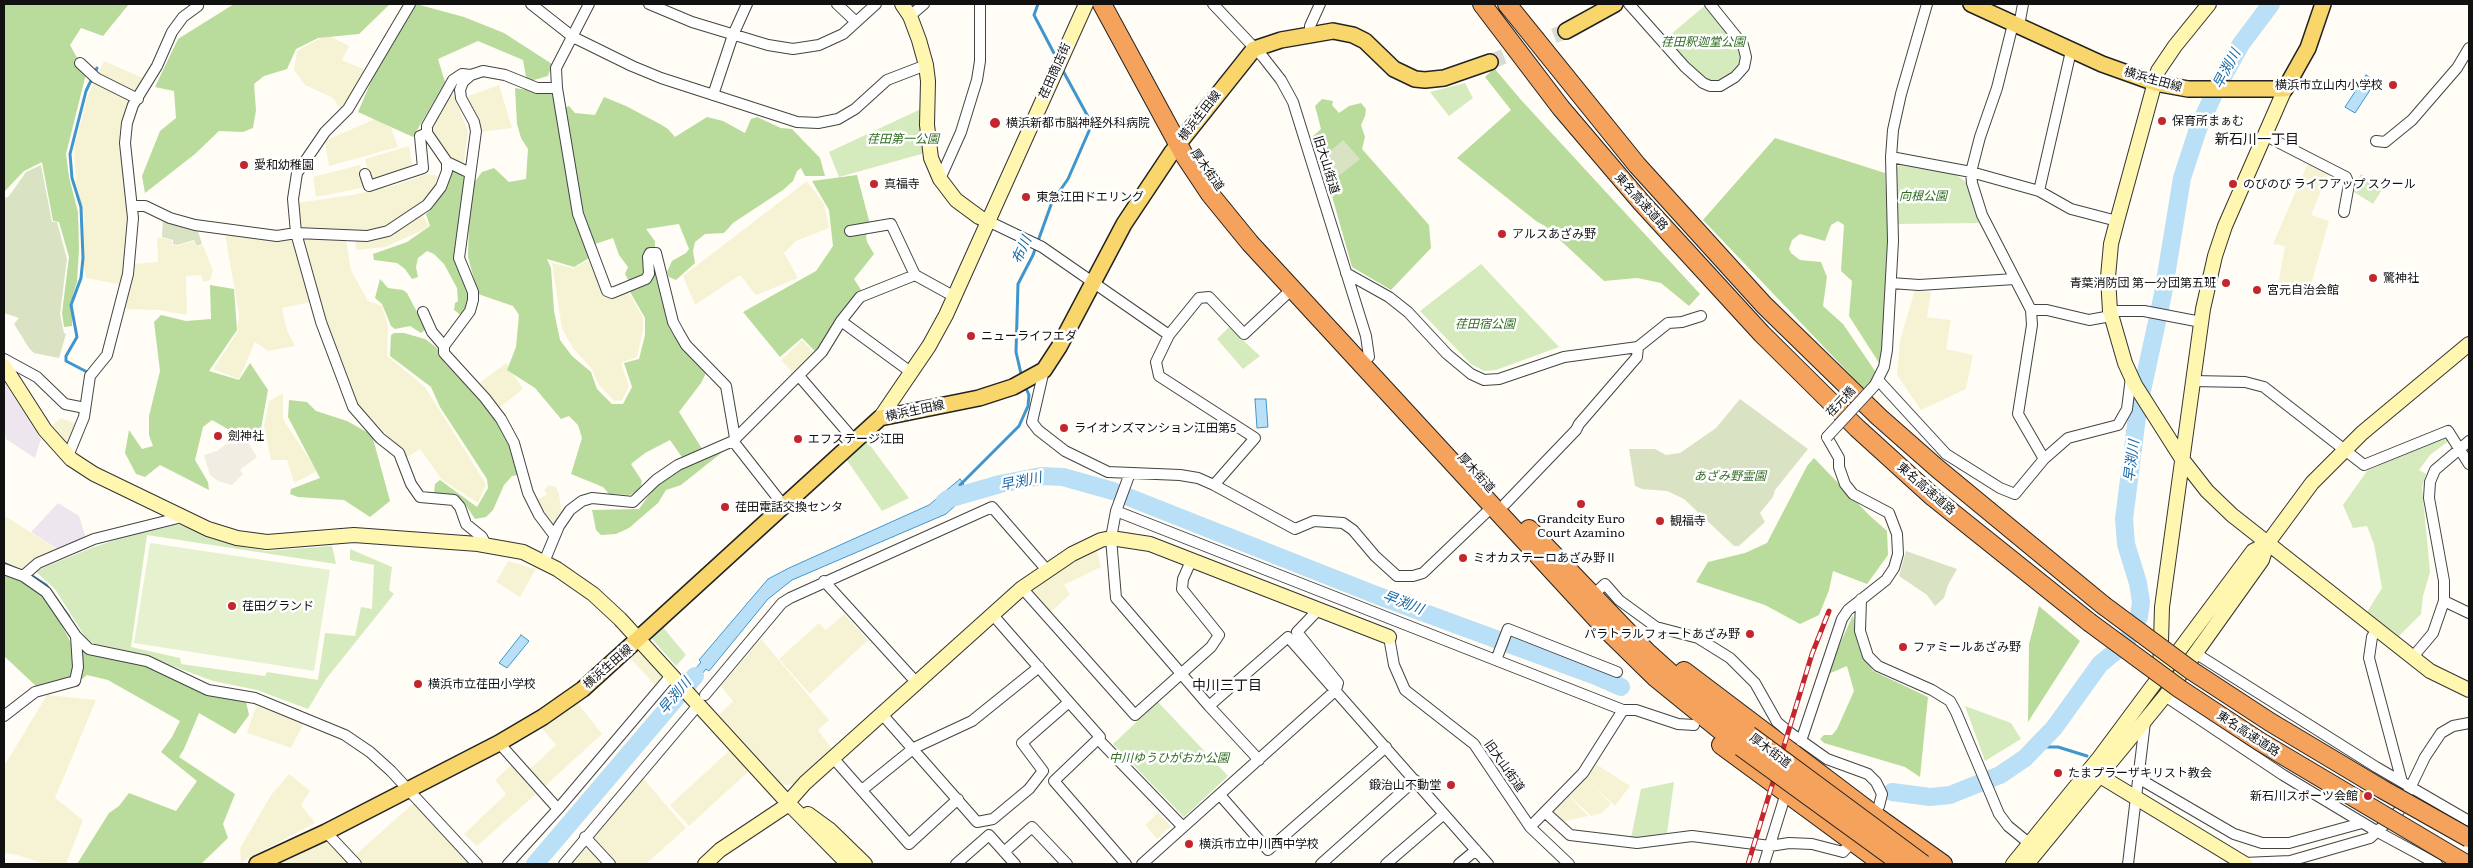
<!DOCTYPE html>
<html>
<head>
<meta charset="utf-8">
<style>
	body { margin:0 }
	#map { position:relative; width:2473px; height:868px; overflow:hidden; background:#fffdf5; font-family:Literata,serif }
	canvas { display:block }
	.frame { position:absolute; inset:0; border:5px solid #111; pointer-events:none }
</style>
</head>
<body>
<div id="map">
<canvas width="2473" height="868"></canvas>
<div class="frame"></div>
</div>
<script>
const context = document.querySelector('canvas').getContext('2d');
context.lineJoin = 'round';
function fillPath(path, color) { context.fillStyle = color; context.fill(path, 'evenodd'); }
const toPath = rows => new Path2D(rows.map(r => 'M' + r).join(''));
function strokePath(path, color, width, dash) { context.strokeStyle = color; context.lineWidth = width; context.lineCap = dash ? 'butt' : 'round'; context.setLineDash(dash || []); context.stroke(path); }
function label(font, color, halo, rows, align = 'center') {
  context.font = font + ' Literata,"Noto Sans JP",serif'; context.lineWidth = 5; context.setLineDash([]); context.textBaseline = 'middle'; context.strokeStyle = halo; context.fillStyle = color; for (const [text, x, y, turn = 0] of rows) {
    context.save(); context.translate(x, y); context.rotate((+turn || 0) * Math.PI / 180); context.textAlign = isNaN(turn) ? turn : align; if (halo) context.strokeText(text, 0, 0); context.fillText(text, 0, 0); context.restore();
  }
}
fillPath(toPath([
	[4,382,41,439,35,458,6,439,4,428],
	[58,503,79,516,86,538,59,550,31,532]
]), '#eee6ef');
fillPath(toPath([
	[327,35,349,46,342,60,365,70,346,107,341,109,333,98,305,85,294,70,297,51],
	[104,61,145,79,126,114,131,228,123,285,86,278,83,262,84,215,76,183,74,148,88,95],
	[499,85,512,128,480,132,479,126,466,97],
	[446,95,454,95,468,131,464,162,447,161,429,128],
	[386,114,398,147,329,166,325,141],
	[409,146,412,164,399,174,371,183,365,159],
	[2308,163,2329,172,2311,215,2329,221,2308,295,2277,291,2285,246,2273,244],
	[360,165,366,187,316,197,313,177],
	[427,174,438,176,434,190,408,219,370,233,298,230,297,203,352,195,396,185],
	[807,181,824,204,829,228,796,241,784,253,798,278,756,295,740,275,695,305,683,276],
	[422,214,429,226,423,230,385,247,356,250,355,239],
	[225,234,275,241,294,237,310,302,282,308,287,330,295,346,268,351,255,342,239,379,213,369,237,333,239,315],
	[157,237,172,240,172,245,177,246,194,241,197,247,203,245,213,271,210,280,203,282,201,275,186,276,187,315,159,310,123,309,133,264,158,262],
	[300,238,346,241,351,270,368,301,382,306,388,326,387,356,425,387,486,484,478,503,442,480,420,449,406,458,397,445,356,403,349,393],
	[592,259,607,295,628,291,643,318,643,331,637,357,621,363,629,386,622,400,614,401,599,385,591,368,573,348,562,329,552,263,573,268],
	[1915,290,1931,292,1927,317,1951,320,1946,349,1973,355,1966,389,1921,410,1897,375,1900,340],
	[802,340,815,354,794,374,781,360],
	[506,363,523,389,500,407,477,385],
	[283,393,283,419,317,471,294,483,287,460,271,460,264,426,269,401],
	[61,418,77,424,68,445,51,426],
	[549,485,556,487,559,494,562,515,552,527,536,500,547,495,544,490],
	[4,515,5,516,58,550,25,571,4,561],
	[1097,550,1101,567,1064,585,1070,594,1050,613,1030,588,1056,570],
	[508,561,536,569,520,597,496,582],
	[844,614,868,640,810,694,779,659,819,623,826,630],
	[761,639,829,720,818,730,832,749,794,784,783,785,719,715,733,701,721,686],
	[637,649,642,651,666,675,656,686,628,656],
	[47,695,96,700,55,798,83,820,66,864,46,864,17,855,4,853,4,766],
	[576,701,602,734,544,787,529,770,556,745,539,725],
	[256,706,304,723,291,748,247,733],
	[730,750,749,771,689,826,670,805],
	[1596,764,1630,786,1615,806,1591,784,1611,804,1602,813,1591,816,1570,796],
	[511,765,536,794,477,846,464,834,506,794,495,780],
	[289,774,310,791,301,805,315,823,241,862,240,848,271,795],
	[642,777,686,828,646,864,615,864,592,837],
	[1569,796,1588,816,1561,822,1553,812],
	[415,802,472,864,361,864,354,856],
	[1158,813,1171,826,1157,839,1145,825],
	[326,837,351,864,268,864],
	[585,845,603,864,570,864]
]), '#f6f3d4');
fillPath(toPath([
	[1707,4,1741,46,1741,65,1733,75,1718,83,1704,80,1665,39],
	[1465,83,1473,98,1449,116,1430,92],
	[923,108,925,153,839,177,829,152],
	[1900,164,1955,174,1966,182,1979,223,1896,224,1894,171],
	[2361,174,2383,188,2373,204,2351,190],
	[1481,264,1559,347,1496,370,1484,371,1471,364,1420,311],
	[1229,327,1260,356,1243,369,1217,339],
	[2446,435,2450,440,2430,455,2419,470,2426,474,2422,487,2430,572,2423,596,2421,614,2399,636,2367,612,2382,588,2374,544,2367,526,2353,528,2343,505,2367,471],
	[867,441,909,498,882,511,846,459],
	[177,524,215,539,247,548,267,551,332,546,336,564,147,535,131,647,180,658,181,664,265,676,267,672,318,680,325,633,355,636,361,607,372,609,374,565,350,560,350,549,392,567,389,590,394,594,326,679,308,709,257,690,213,681,151,658,99,646,87,640,55,589,35,571,94,547,146,530],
	[662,626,686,655,676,666,652,639,653,635],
	[1158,702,1228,776,1184,817,1113,744],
	[1965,706,2011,723,2021,739,1985,761],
	[1674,782,1667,833,1631,838,1641,789]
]), '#d5ebbd');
fillPath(toPath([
	[4,4,129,4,103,36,81,28,70,45,86,74,66,154,69,177,78,212,79,249,77,282,73,295,72,326,64,327,62,313,69,257,59,222,53,221,42,162,24,171,4,192],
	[234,4,390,4,359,34,318,38,296,49,287,69,264,76,254,84,256,110,253,128,243,132,219,131,195,154,145,193,142,176,160,131,176,118,174,91,155,87,178,39],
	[416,4,464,17,504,33,552,64,548,76,527,82,523,60,478,41,438,59,445,82,413,137,358,112,382,56],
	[1494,68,1522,101,1700,294,1689,306,1661,283,1637,278,1604,281,1545,226,1536,221,1457,158,1511,110,1485,77],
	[515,88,553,94,591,257,574,267,547,259,551,268,554,311,560,340,572,356,591,372,597,389,612,404,623,404,632,387,624,363,639,359,645,335,645,318,629,290,648,280,651,254,687,351,690,357,705,368,706,373,701,383,679,412,704,452,684,460,670,440,645,453,631,464,642,481,640,490,630,495,609,494,603,487,571,474,582,438,578,425,569,416,561,419,535,388,507,370,516,347,519,315,513,306,478,294,471,268,468,257,469,217,473,184,482,172,494,168,509,182,526,179,528,149,521,138,517,124],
	[604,97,626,106,660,124,668,129,675,137,707,117,723,121,745,133,751,119,757,117,781,128,792,129,820,158,825,176,805,176,801,168,797,171,793,181,783,190,733,223,724,233,705,234,695,242,693,251,695,263,676,280,669,277,667,272,672,261,686,253,689,249,679,224,646,229,655,241,655,250,643,277,630,283,625,274,628,267,619,255,613,238,592,245,580,207,563,108,569,106,575,113,595,115],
	[1322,99,1333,101,1332,105,1339,113,1349,106,1361,103,1366,109,1365,116,1361,125,1365,137,1362,149,1429,225,1431,248,1391,290,1352,267,1321,157,1312,137,1321,129,1315,106],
	[1775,138,1885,173,1889,254,1881,366,1849,316,1852,281,1841,271,1844,225,1838,221,1831,225,1825,241,1800,234,1792,240,1789,249,1791,253,1800,260,1821,262,1827,277,1823,306,1843,324,1875,371,1875,379,1865,390,1703,220],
	[449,166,467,177,457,238,464,282,470,299,466,309,461,315,454,310,455,303,458,301,457,288,444,264,434,254,427,251,418,258,416,267,418,277,412,279,405,269,397,263,374,260,373,254,407,242,430,226,426,214,433,208,449,172],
	[857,175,870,224,866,236,867,242,874,254,854,279,863,293,817,353,802,338,780,357,743,312,816,271,833,246,829,210,812,181],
	[380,279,388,288,403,290,407,293,426,329,421,333,410,326,395,329,391,326,382,304,375,298],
	[210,285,234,289,237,330,209,371,239,380,250,363,268,390,260,434,248,431,235,433,212,420,203,427,195,460,208,482,209,490,160,465,145,477,136,474,125,453,129,430,142,449,153,446,149,435,149,416,160,371,154,322,161,315,186,321,211,319],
	[394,333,404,333,425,339,437,348,445,363,488,405,511,443,518,475,512,476,504,485,493,510,486,517,475,519,465,504,434,493,435,484,440,480,477,507,488,488,487,479,440,407,431,387,390,356,391,335],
	[289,400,307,402,316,411,347,421,372,435,390,501,370,517,344,500,298,497,290,494,291,489,320,478,288,417],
	[725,450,681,485,666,490,658,503,629,528,616,534,601,535,596,530,592,510,639,509,657,484,666,475],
	[1814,458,1868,514,1887,531,1888,555,1867,584,1833,571,1829,590,1819,615,1800,624,1765,605,1696,582,1708,562,1745,553,1767,543,1807,466],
	[4,573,18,577,50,603,72,645,147,660,208,687,244,693,249,715,235,734,199,713,184,749,179,757,235,794,223,824,228,838,201,864,77,864,109,813,119,806,129,793,176,811,197,781,161,752,172,737,180,721,108,680,87,675,82,679,64,680,37,687,4,656],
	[2039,606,2080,641,2028,722,2029,644],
	[1853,615,1858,645,1873,671,1928,697,1920,777,1905,767,1824,743,1820,739,1824,735,1832,735,1837,729,1854,691,1847,666,1826,675]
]), '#b9dc9c');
fillPath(toPath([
	[1343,140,1360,159,1340,175,1324,157],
	[41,165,52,222,57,222,67,259,60,314,64,333,66,334,59,358,34,353,29,348,14,324,19,318,4,313,4,199,9,196,26,172],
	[163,218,197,228,202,244,197,246,194,240,177,245,173,244,173,240,162,237],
	[1740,399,1808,449,1775,490,1773,497,1760,513,1765,522,1739,546,1734,546,1684,499,1667,491,1642,489,1635,486,1629,449,1655,449,1666,455,1680,453,1716,428],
	[1906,551,1957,569,1948,585,1944,598,1935,606,1927,595,1899,576]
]), '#d9e3c4');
fillPath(toPath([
	[150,543,330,570,314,671,134,643]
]), '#e6f2cf');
fillPath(toPath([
	[240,429,257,457,240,470,243,474,232,485,218,481,210,475,204,455,217,451,233,439]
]), '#f1ede2');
const water = toPath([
	[2366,75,2376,81,2355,113,2345,107,2366,75],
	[1255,399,1266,399,1268,427,1257,428,1255,399],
	[960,479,964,484,957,492,965,489,968,501,958,503,946,514,792,580,768,599,709,671,706,669,690,689,684,683,701,662,699,660,768,579,789,568,929,505,960,479],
	[521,635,529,641,507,668,499,663,521,635]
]);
fillPath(water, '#b9e0f7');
strokePath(water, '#3f96cf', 1);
strokePath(toPath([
	[1038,4,1034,15,1057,59],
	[89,373,66,361,66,356,77,337,71,305,81,278,83,258,81,207,72,178,70,154,86,91,97,68],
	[1022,378,1016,352,1018,284,1033,255,1052,202,1068,179,1092,124,1062,69],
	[960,485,1019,426,1028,406,1029,395,1025,386],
	[4,563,19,570],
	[29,574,46,585,69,617],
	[2036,747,2058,747,2087,756]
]), '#3f96cf', 3);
strokePath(toPath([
	[944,502,948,499,1000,484,1041,476,1063,477,1113,491,1376,595,1596,676,1621,687],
	[1892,792,1930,797,1950,795,2000,775,2025,758,2054,728,2100,664,2126,643,2139,617,2141,602,2138,583,2126,544,2124,519,2138,409,2163,294,2182,178,2198,129,2217,87,2241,44,2271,4],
	[535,864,695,676]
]), '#b9e0f7', 18);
strokePath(toPath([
	[1490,62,1566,31]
]), '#dbdad3', 15, [15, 8]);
const street = toPath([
	[410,4,348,109,325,132,297,173,293,199,296,233,321,322,353,407,380,438,399,453,411,484,420,497,454,500,460,507,466,524,482,537,486,545],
	[531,4,573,37,632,66,661,78,797,122,818,123,838,119,855,109,887,80,926,65],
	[589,4,556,68,557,88,578,214,607,291,612,293,646,279,649,274,648,257,650,253,656,253,673,322,679,333,686,345,726,386,735,438],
	[649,4,692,22,768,45,793,49,819,45,843,34,876,4],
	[837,4,856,22],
	[1213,4,1263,57,1281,80,1293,102,1366,336,1369,357],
	[1629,4,1685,67,1703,83,1710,86,1720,86,1735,77,1744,67,1746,57,1743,45,1710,4],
	[910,16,924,4],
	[2013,24,1997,88,1980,137,1971,172,1972,183,1982,215,2031,310,2032,325,2018,414,2044,459],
	[2019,26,2023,4],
	[1310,34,1310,26,1320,4],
	[80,63,96,78,138,99],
	[713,95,733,35,747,4],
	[2266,136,2346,177,2349,184,2344,212],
	[2376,141,2385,142,2412,120,2457,68,2469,48],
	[1891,157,1971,172,2039,191,2071,209,2117,221],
	[447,162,470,173],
	[365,174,369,186,423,168,420,136,427,133],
	[940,179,961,132,977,80,980,61,980,4],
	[2039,191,2071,51],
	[132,206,145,206,170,218,195,225,277,236,296,233,367,236,388,231,427,205,441,187,447,171,447,162,427,133,427,126,453,80,462,74,471,75],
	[990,222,1042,247,1169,335],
	[850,231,891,224,915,275,955,297],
	[1346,273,1389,297,1408,312,1447,354,1471,374,1484,380,1499,379,1564,357,1638,347,1668,323,1682,322,1701,316],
	[1891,283,1919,285,2015,279],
	[2031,310,2047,310,2089,320,2111,316],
	[2110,311,2144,311,2201,322],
	[423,312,432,332,444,346,444,353,485,398,501,419,514,443,528,493,539,515,554,535],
	[841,321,912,373],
	[444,346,470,311,473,300,473,292,459,258,476,131,474,122,461,98,460,90,463,82,471,75,483,71,505,75,537,88,557,88],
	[4,359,37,377,65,404,85,408],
	[1044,370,1032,422,1038,430,1065,451,1108,472,1180,475,1198,478,1214,485,1255,438,1159,376,1156,362,1169,335,1199,298,1209,297,1244,334,1292,289],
	[799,376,855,441],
	[1878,380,1946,454,2000,488,2015,494,2044,459,2068,438,2118,425,2127,409,2131,377],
	[2192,381,2245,382,2264,387,2364,465,2448,431,2469,464],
	[1875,385,1884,367,1887,350,1893,241,1891,157,1893,130,1901,94,1927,4],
	[68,456,84,417,90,376,107,355,128,274,133,218,125,143,127,123,133,105,157,66,172,32,183,17,198,6],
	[1130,473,1116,511,1111,538,1116,598,1209,706],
	[1214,485,1295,529,1314,521,1343,523,1353,530,1375,556,1397,576,1413,576,1423,573,1492,507],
	[1505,504,1576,430,1579,424,1637,357,1638,347],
	[784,506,733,441,822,352,841,321,860,297,915,275],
	[1116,511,1623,710,1583,773,1530,827],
	[544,562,559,526,570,510,582,501,592,498,633,502,656,480,678,465,733,441],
	[4,569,23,576,38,563,94,539,182,517],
	[23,576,46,592,76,636,89,649,147,661,208,690,255,698,345,735,370,752,391,771,477,864],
	[824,581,916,682],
	[1022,588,1135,715,1211,647,1219,635,1182,589,1183,579,1191,561],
	[1592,596,1605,584,1619,600,1656,627,1698,638,1730,658,1755,683,1777,722,1789,732,1827,759,1868,774,1876,782,1882,794,1879,806,1870,818],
	[1861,599,1860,631,1868,656,1878,666,1932,690,1950,701,1956,712,1999,814,2008,826,2030,844],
	[2444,601,2469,613],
	[2377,629,2372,637,2369,658,2402,782],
	[1389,637,1394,665,1405,690,1474,744,1530,827,1569,864],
	[2195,653,2376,767,2469,821],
	[2412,658,2433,633,2444,601,2444,581,2429,498,2430,482,2435,470,2469,441],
	[1496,660,1508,629,1617,672],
	[705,695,782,603,790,598,992,507,1046,569],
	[2165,696,2283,775,2378,832,2437,864],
	[1069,702,1100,737,1098,739],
	[1623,710,1636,710,1678,724,1694,725],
	[881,713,977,822,993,819,1029,789,1043,771,1022,743,1069,702,992,614],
	[4,716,35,692,75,681,78,667,76,636],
	[1801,741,1842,619,1848,610,1886,580,1894,568,1898,554,1897,534,1889,513,1853,494,1845,484,1839,467,1839,458,1827,437],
	[499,743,558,809],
	[834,759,909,844,958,799],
	[1259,760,1209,706,1288,637,1488,864],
	[2138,778,2234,834,2262,843,2289,843,2362,823],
	[862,790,914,748,972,721,1039,667],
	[1220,795,1268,850,1386,747],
	[1546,813,1570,835,1637,843,1692,836,1770,846,1789,843,1812,844,1843,852,1856,838],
	[326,832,356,864],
	[585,837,610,864],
	[1004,852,1032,827,1067,864],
	[2244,863,2290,861,2370,838,2399,811,2425,757,2441,733,2453,726,2469,723],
	[508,864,558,809,669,678],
	[564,864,699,704],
	[956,864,989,835,1015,864],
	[1126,864,1054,781,1098,739,1183,827],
	[1142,864,1336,690,1338,683,1297,632,1319,609],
	[1321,864,1415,780],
	[1386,864,1444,814],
	[1459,864,1476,850],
	[1764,864,1786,793],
	[2128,864,2145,722]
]);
const secondary = toPath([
	[902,4,910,16,919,40,926,65,928,81,927,125,931,158,940,179,956,200,979,217,990,222],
	[2209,4,2175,46,2158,71,2117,221,2111,244,2108,277,2110,311,2125,363,2135,385,2182,459,2207,491,2232,515,2430,671,2469,690],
	[4,366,45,430,71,459,94,474,208,529,237,538,267,542,354,535,478,544,523,552,557,569,593,594,620,619,788,803,848,864],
	[880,418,929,346,946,315,1086,4],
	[2160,677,2162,607,2203,309,2215,256,2225,226,2285,89],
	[2100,776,2245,864],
	[808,814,830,830,865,864],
	[705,864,720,850,783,808,805,783,1022,588,1072,554,1101,540,1111,538,1150,544,1389,637],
	[2013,864,2099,758,2253,551,2267,544],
	[2027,864,2165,696,2262,560,2267,544,2312,483,2362,433,2469,344]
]);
const primary = toPath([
	[1971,4,2102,64,2155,83,2188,89,2285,89,2308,48,2323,4],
	[1566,31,1615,4],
	[257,864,326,832,499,743,543,717,583,689,880,418,979,398,1013,387,1044,370,1059,347,1124,224,1172,152,1254,49,1281,40,1333,31,1353,35,1365,41,1394,69,1415,79,1425,80,1444,78,1490,62]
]);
const highway = toPath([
	[1102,4,1184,155,1210,194,1250,243,1604,627,1656,678,1741,747],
	[1482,4,1561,108,1641,202,1762,334,1857,428,1933,497,2089,622],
	[1507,4,1637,165,1764,305,1879,417,1938,469,2103,605],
	[1529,529,1647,652,1696,696,1749,735],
	[1684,671,1873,814,1943,864],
	[1721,745,1883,864]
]);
strokePath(street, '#444', 12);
strokePath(secondary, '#333', 16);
strokePath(primary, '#222', 18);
strokePath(highway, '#222', 20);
strokePath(street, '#fff', 10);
strokePath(secondary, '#fff6b0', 14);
strokePath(primary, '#f9d66b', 15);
strokePath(highway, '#f5a25d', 18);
const rail = toPath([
	[1748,864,1812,654,1829,611]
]);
strokePath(rail, '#c4262e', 5);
strokePath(rail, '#fff', 3, [9]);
const streetBridge = toPath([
	[1827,437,1875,385]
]);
const highwayBridge = toPath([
	[2103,605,2192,671,2270,722,2382,789,2469,838],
	[2089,622,2180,689,2259,741,2466,864],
	[1749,735,1923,864],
	[1741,747,1902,864]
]);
strokePath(streetBridge, '#444', 12, []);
strokePath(highwayBridge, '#222', 20, []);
strokePath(streetBridge, '#fff', 10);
strokePath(highwayBridge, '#f5a25d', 18);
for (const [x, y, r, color] of [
	[2393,85,5,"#c4262e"],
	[2162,121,5,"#c4262e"],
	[995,123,6,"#c4262e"],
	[244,165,5,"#c4262e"],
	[874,184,5,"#c4262e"],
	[2233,184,5,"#c4262e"],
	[1026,197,5,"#c4262e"],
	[1502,234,5,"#c4262e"],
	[2373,278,5,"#c4262e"],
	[2226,283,5,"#c4262e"],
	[2257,290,5,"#c4262e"],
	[971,336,5,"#c4262e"],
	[1064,428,5,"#c4262e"],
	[218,436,5,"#c4262e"],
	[798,439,5,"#c4262e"],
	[1581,504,5,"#c4262e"],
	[725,507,5,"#c4262e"],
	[1660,521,5,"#c4262e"],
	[1463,558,5,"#c4262e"],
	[232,606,5,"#c4262e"],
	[1750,634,5,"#c4262e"],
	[1903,647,5,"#c4262e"],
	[418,684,5,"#c4262e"],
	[2058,773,5,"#c4262e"],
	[1451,785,5,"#c4262e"],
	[2368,796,5,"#c4262e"],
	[1189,844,5,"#c4262e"]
]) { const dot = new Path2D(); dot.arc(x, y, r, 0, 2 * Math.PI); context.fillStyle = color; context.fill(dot); strokePath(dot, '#fff', 2); }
label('italic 12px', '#2f6b1f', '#fff', [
	["荏田釈迦堂公園",1703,42],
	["荏田第一公園",903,139],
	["向根公園",1923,196],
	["荏田宿公園",1485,324],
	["あざみ野霊園",1730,476],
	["中川ゆうひがおか公園",1169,758]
]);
label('12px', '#111', '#fff', [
	["荏田商店街",1055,71,-66],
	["横浜生田線",2153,80,16],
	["横浜生田線",1200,116,-52],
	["旧大山街道",1326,165,73],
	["厚木街道",1207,170,55],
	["東名高速道路",1641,202,48],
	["荏元橋",1841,402,-47],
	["横浜生田線",915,411,-12],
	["厚木街道",1476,473,48],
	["東名高速道路",1926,489,41],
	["横浜生田線",608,667,-41],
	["東名高速道路",2248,734,33],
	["厚木街道",1770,751,37],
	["旧大山街道",1504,766,55]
]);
label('12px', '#111', '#fff', [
	["横浜市立山内小学校",2383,85,"right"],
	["保育所まぁむ",2172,121],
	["横浜新都市脳神経外科病院",1006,123],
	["愛和幼稚園",254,165],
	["真福寺",884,184],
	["のびのび ライフアップ スクール",2243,184],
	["東急江田ドエリング",1036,197],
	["アルスあざみ野",1512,234],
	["驚神社",2383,278],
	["青葉消防団 第一分団第五班",2216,283,"right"],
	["宮元自治会館",2267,290],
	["ニューライフエダ",981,336],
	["ライオンズマンション江田第5",1074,428],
	["劍神社",228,436],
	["エフステージ江田",808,439],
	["荏田電話交換センタ",735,507],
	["Grandcity Euro",1581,519,"center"],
	["Court Azamino",1581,533,"center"],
	["観福寺",1670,521],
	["ミオカステーロあざみ野Ⅱ",1473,558],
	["荏田グランド",242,606],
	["パラトラルフォートあざみ野",1740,634,"right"],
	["ファミールあざみ野",1913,647],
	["横浜市立荏田小学校",428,684],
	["たまプラーザキリスト教会",2068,773],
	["鍛治山不動堂",1441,785,"right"],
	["新石川スポーツ会館",2358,796,"right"],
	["横浜市立中川西中学校",1199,844]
], 'left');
label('italic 14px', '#1768a6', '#fff', [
	["早渕川",2227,69,-62],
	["布川",1022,250,-66],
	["早渕川",2132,461,-83],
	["早渕川",1021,482,-12],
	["早渕川",1403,603,21],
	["早渕川",675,696,-50]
]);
label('14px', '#111', '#fff', [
	["新石川一丁目",2257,140],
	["中川三丁目",1227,686]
]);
</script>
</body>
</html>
